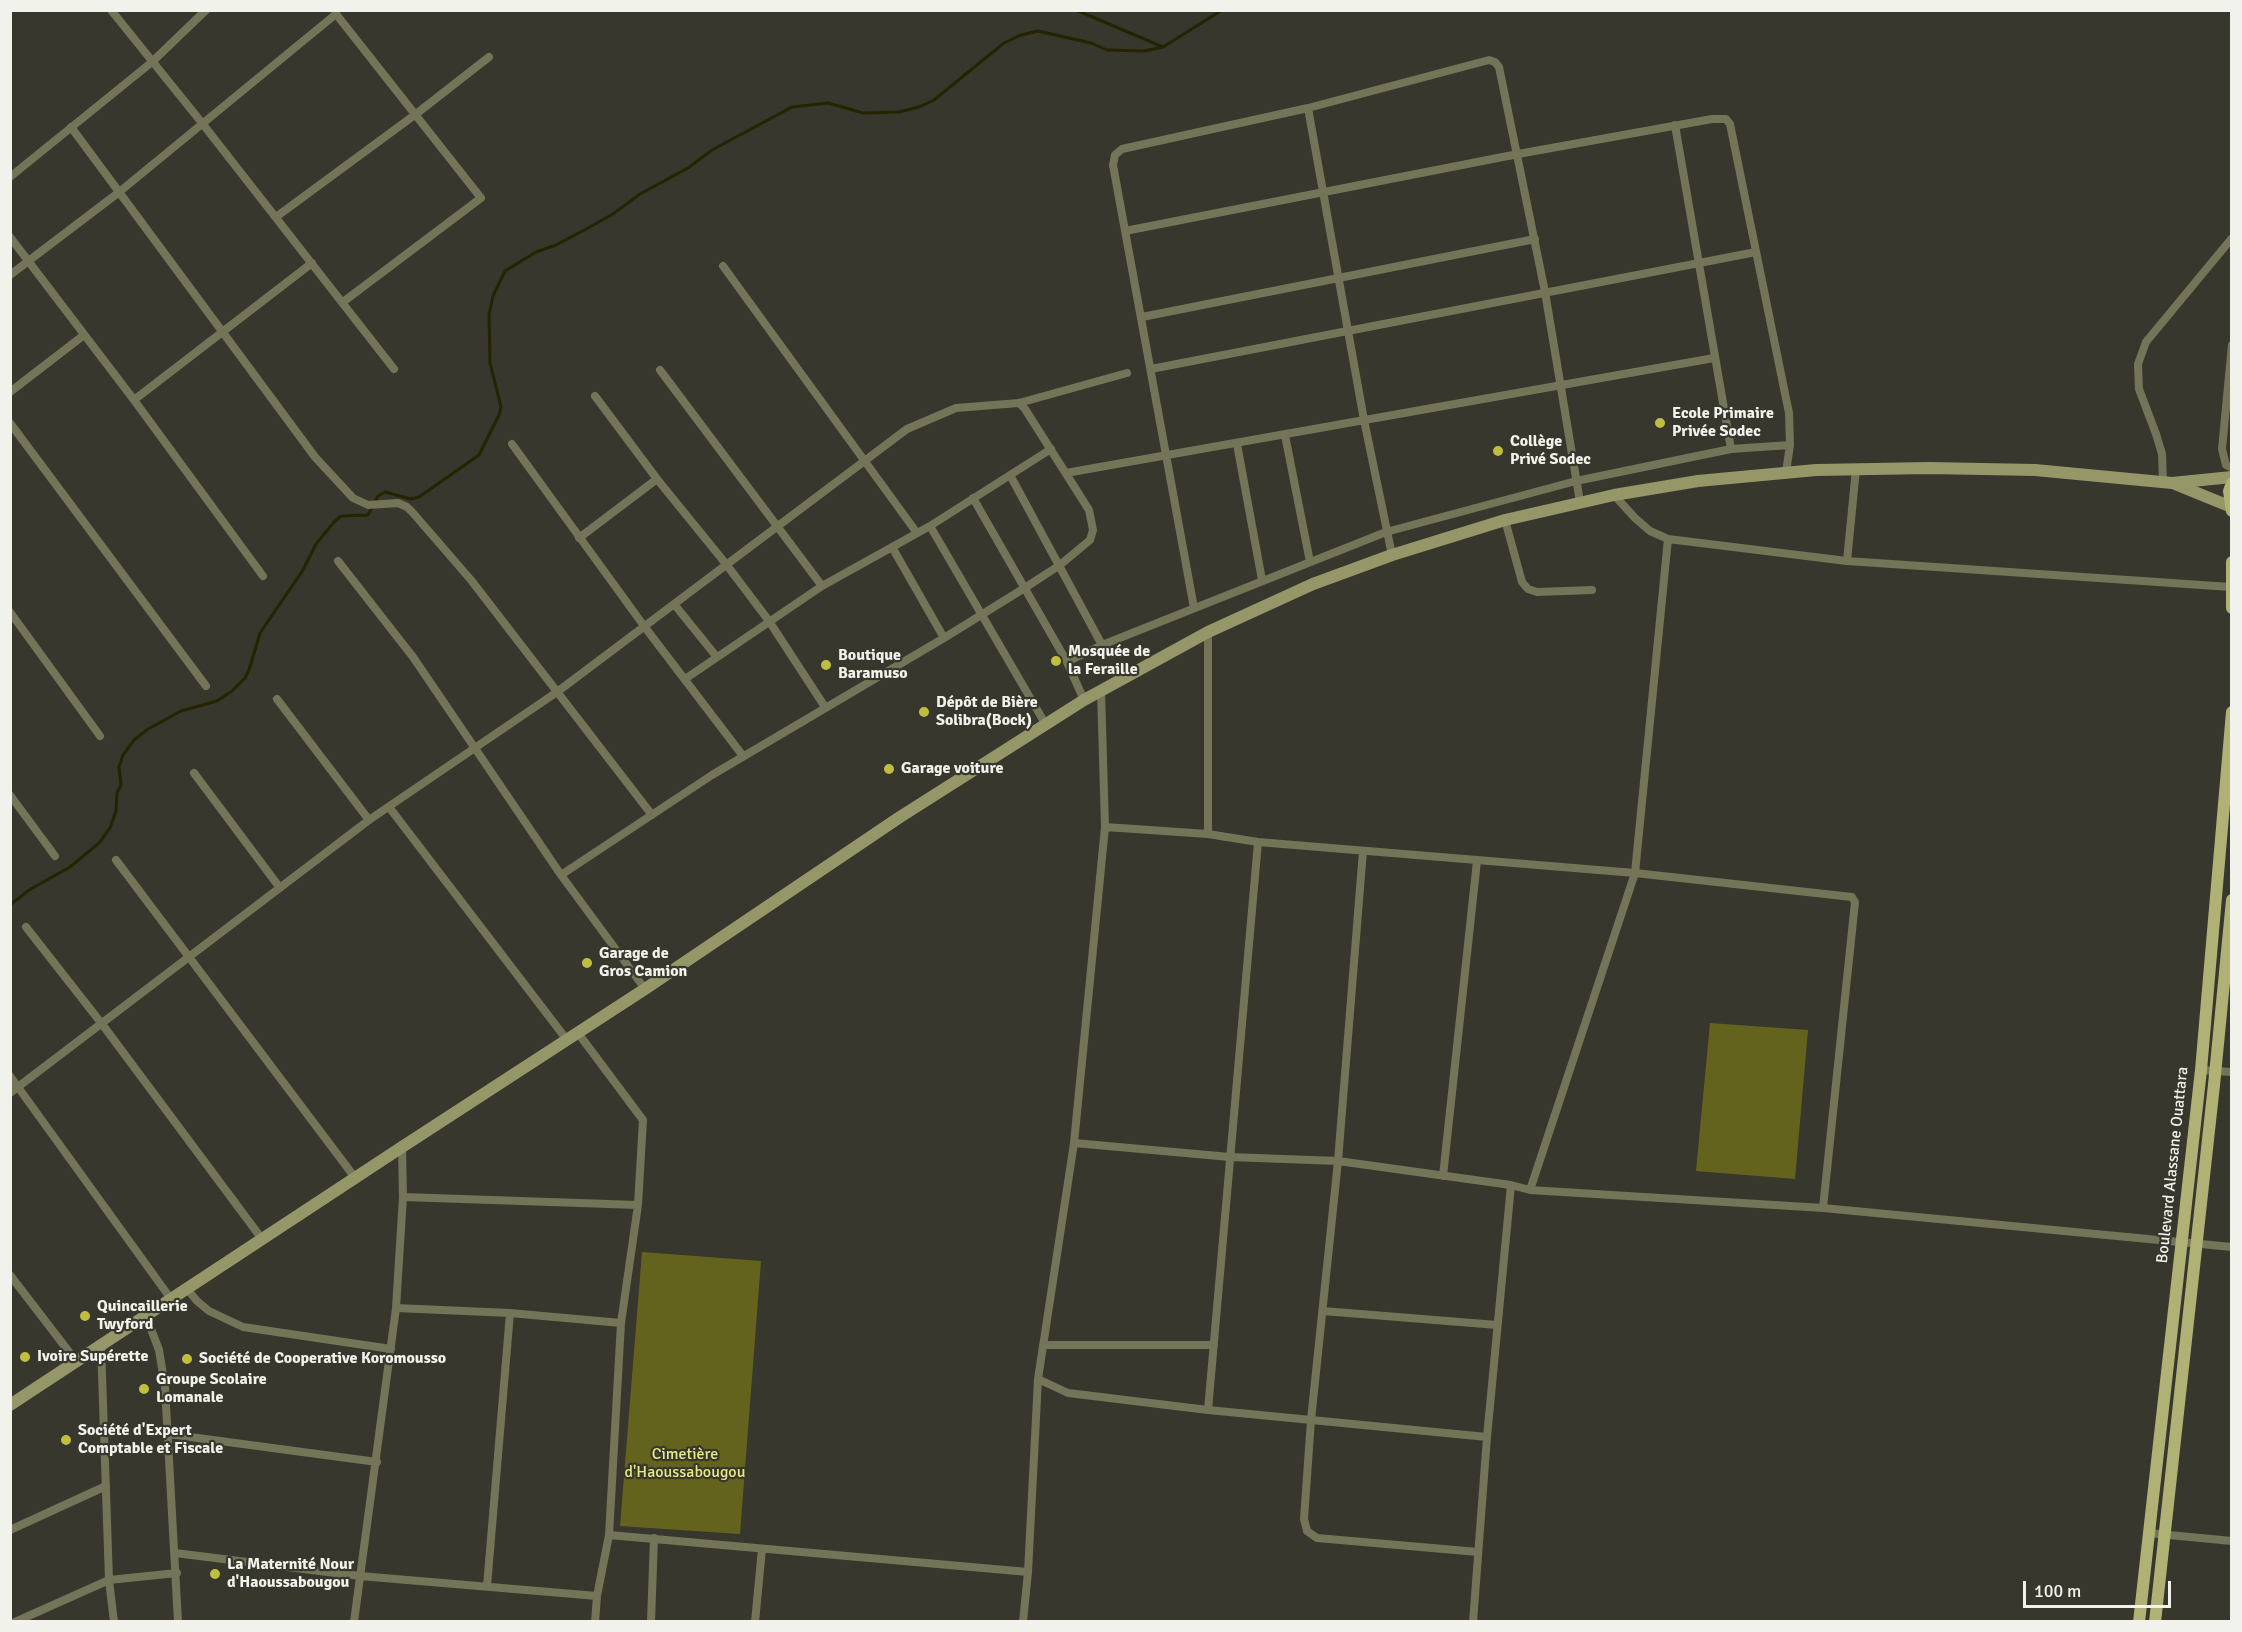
<!DOCTYPE html>
<html>
<head>
<meta charset="utf-8">
<style>
	body { margin:0 }
	#map { position:relative; width:2242px; height:1632px; overflow:hidden; background:#37372e; font-family:Signika,sans-serif }
	canvas { display:block }
	.frame { position:absolute; inset:0; border:12px solid #f2f2ec; pointer-events:none }
	.scale { position:absolute; left:2023px; top:1581px; width:148px; height:27px; box-sizing:border-box; border:3px solid #f2f2ec; border-top:0; padding-left:8px; font-size:18px; line-height:21px; white-space:nowrap; color:#f2f2ec; -webkit-text-stroke:4px #37372e; paint-order:stroke }
</style>
</head>
<body>
<div id="map">
<canvas width="2242" height="1632"></canvas>
<div class="frame"></div>
<div class="scale">100 m</div>
</div>
<script>
const context = document.querySelector('canvas').getContext('2d');
context.lineJoin = 'round';
function fillPath(path, color) { context.fillStyle = color; context.fill(path, 'evenodd'); }
const toPath = rows => new Path2D(rows.map(r => 'M' + r).join(''));
function strokePath(path, color, width, dash) { context.strokeStyle = color; context.lineWidth = width; context.lineCap = dash ? 'butt' : 'round'; context.setLineDash(dash || []); context.stroke(path); }
function label(font, color, halo, rows, align = 'center') {
  context.font = font + ' Signika,sans-serif'; context.lineWidth = 4.5; context.setLineDash([]); context.textBaseline = 'middle'; context.strokeStyle = halo; context.fillStyle = color; for (const [text, x, y, turn = 0] of rows) {
    context.save(); context.translate(x, y); context.rotate((+turn || 0) * Math.PI / 180); context.textAlign = isNaN(turn) ? turn : align; if (halo) context.strokeText(text, 0, 0); context.fillText(text, 0, 0); context.restore();
  }
}
fillPath(toPath([
	[1710,1023,1808,1030,1795,1179,1696,1171],
	[642,1252,761,1261,740,1534,620,1526]
]), '#64631e');
strokePath(toPath([
	[1076,10,1163,47,1222,10],
	[10,905,29,890,70,867,99,843,110,828,116,811,117,793,121,785,119,767,123,755,134,740,148,729,181,711,217,701,232,691,245,678,249,670,260,633,303,570,316,544,334,522,341,516,368,515,378,496,385,492,411,499,419,497,479,455,499,415,501,407,490,363,489,315,493,296,505,271,536,252,556,245,588,228,613,214,640,194,688,168,712,150,792,107,828,103,863,113,899,112,919,107,934,100,1004,43,1021,35,1038,31,1091,43,1107,50,1144,51,1163,47]
]), '#252400', 3);
strokePath(toPath([
	[111,10,202,123,394,369],
	[1308,108,1364,420,1392,555],
	[1675,125,1731,449],
	[71,127,315,457,353,498,368,505,398,503,407,507,413,513,471,580,652,815],
	[10,177,152,62,206,10],
	[276,217,416,114,489,57],
	[1125,231,1518,154,1712,119,1726,119,1730,124,1789,413,1790,445,1786,472],
	[10,237,134,400,263,576],
	[723,266,917,533],
	[10,275,118,193,336,14,481,198,343,302],
	[1142,317,1535,239],
	[2232,345,2222,449,2226,465,2232,468],
	[1151,369,1756,252],
	[660,370,822,586],
	[10,392,84,335],
	[595,396,657,479,726,564,769,621,825,707],
	[134,400,312,263],
	[10,423,206,686],
	[1285,435,1310,562],
	[512,444,644,626,743,756],
	[1237,444,1262,580],
	[1066,473,1714,358],
	[1010,475,1102,645],
	[2163,482,2162,454,2156,434,2139,389,2138,364,2146,342,2232,238],
	[1614,495,1635,518,1650,531,1668,539,1847,561,2231,587],
	[973,498,1067,662,1084,700],
	[1505,520,1522,582,1528,589,1537,592,1592,590],
	[930,526,1046,725],
	[579,538,657,479],
	[892,547,944,638],
	[338,561,413,657,561,875,645,989],
	[1847,561,1856,469],
	[674,604,716,656],
	[1194,608,1113,165,1115,155,1122,149,1308,108,1489,60,1495,62,1499,67,1545,292,1580,502],
	[10,612,100,736],
	[1208,632,1208,834],
	[1067,662,1102,645,1386,532,1576,481,1731,449,1790,445],
	[685,679,822,586,930,526,1051,449],
	[277,699,369,820],
	[194,773,280,888],
	[10,795,55,856],
	[389,807,567,1040],
	[1105,827,1208,834,1258,842,1635,873,1852,897,1855,902,1823,1208],
	[1363,851,1338,1161,1311,1420,1304,1519,1307,1531,1317,1538,1478,1552],
	[116,860,356,1179],
	[561,875,712,775,944,638,1023,589,1060,565,1090,540,1093,530,1089,510,1025,409,1019,403],
	[26,927,102,1024,262,1239],
	[578,1033,643,1120,638,1205,621,1323,609,1535,597,1596,595,1622],
	[2201,1070,2232,1072],
	[10,1076,171,1299],
	[10,1093,369,820,557,692,907,429,956,408,1019,403,1127,373],
	[1074,1143,1230,1157,1338,1161,1511,1185,1530,1190,1823,1208,2232,1247],
	[1443,1176,1477,861],
	[1530,1190,1635,873,1668,539],
	[403,1197,638,1205],
	[10,1275,76,1361],
	[187,1289,197,1301,209,1311,243,1327,391,1349],
	[396,1308,510,1313,621,1323],
	[1323,1311,1497,1325],
	[146,1316,159,1350,165,1387,178,1622],
	[101,1345,109,1580,114,1622],
	[1043,1345,1214,1345],
	[1038,1379,1068,1393,1208,1410,1487,1437],
	[1208,1410,1258,842],
	[168,1434,377,1462],
	[10,1530,106,1486],
	[2148,1533,2232,1541],
	[609,1535,1028,1572],
	[175,1553,360,1576,597,1596],
	[487,1586,510,1313],
	[15,1622,109,1580,177,1573],
	[354,1622,396,1308,403,1197,402,1147],
	[651,1622,654,1538],
	[755,1622,762,1549],
	[1023,1622,1028,1572,1038,1379,1074,1143,1105,827,1101,690],
	[1473,1622,1487,1437,1511,1185]
]), '#747458', 8);
strokePath(toPath([
	[2175,484,2229,506],
	[10,1405,402,1147,645,989,900,817,1084,700,1208,632,1313,584,1392,555,1505,520,1614,495,1698,481,1816,470,1929,468,2035,470,2172,483,2232,477]
]), '#969769', 12);
strokePath(toPath([
	[2232,483,2229,491,2232,511],
	[2232,562,2232,608],
	[2139,1622,2201,1070,2232,712],
	[2155,1622,2214,1085,2232,900]
]), '#b0b175', 12);
for (const [x, y, r, color] of [
	[1660,423,6,"#c0be41"],
	[1498,451,6,"#c0be41"],
	[1056,661,6,"#c0be41"],
	[826,665,6,"#c0be41"],
	[924,712,6,"#c0be41"],
	[889,769,6,"#c0be41"],
	[587,963,6,"#c0be41"],
	[85,1316,6,"#c0be41"],
	[25,1357,6,"#c0be41"],
	[187,1359,6,"#c0be41"],
	[144,1389,6,"#c0be41"],
	[66,1440,6,"#c0be41"],
	[215,1574,6,"#c0be41"]
]) { const dot = new Path2D(); dot.arc(x, y, r, 0, 2 * Math.PI); context.fillStyle = color; context.fill(dot); strokePath(dot, '#37372e', 2); }
label('bold 16px', '#f2f2ec', '#37372e', [
	["Ecole Primaire",1672,414],
	["Privée Sodec",1672,432],
	["Collège",1510,442],
	["Privé Sodec",1510,460],
	["Mosquée de",1068,652],
	["la Feraille",1068,670],
	["Boutique",838,656],
	["Baramuso",838,674],
	["Dépôt de Bière",936,703],
	["Solibra(Bock)",936,721],
	["Garage voiture",901,769],
	["Garage de",599,954],
	["Gros Camion",599,972],
	["Quincaillerie",97,1307],
	["Twyford",97,1325],
	["Ivoire Supérette",37,1357],
	["Société de Cooperative Koromousso",199,1359],
	["Groupe Scolaire",156,1380],
	["Lomanale",156,1398],
	["Société d'Expert",78,1431],
	["Comptable et Fiscale",78,1449],
	["La Maternité Nour",227,1565],
	["d'Haoussabougou",227,1583]
], 'left');
label('16px', '#f2f2ec', '#37372e', [
	["Boulevard Alassane Ouattara",2173,1165,-84]
]);
label('16px', '#e9e984', '#37372e', [
	["Cimetière",685,1455],
	["d'Haoussabougou",685,1473]
]);
</script>
</body>
</html>
